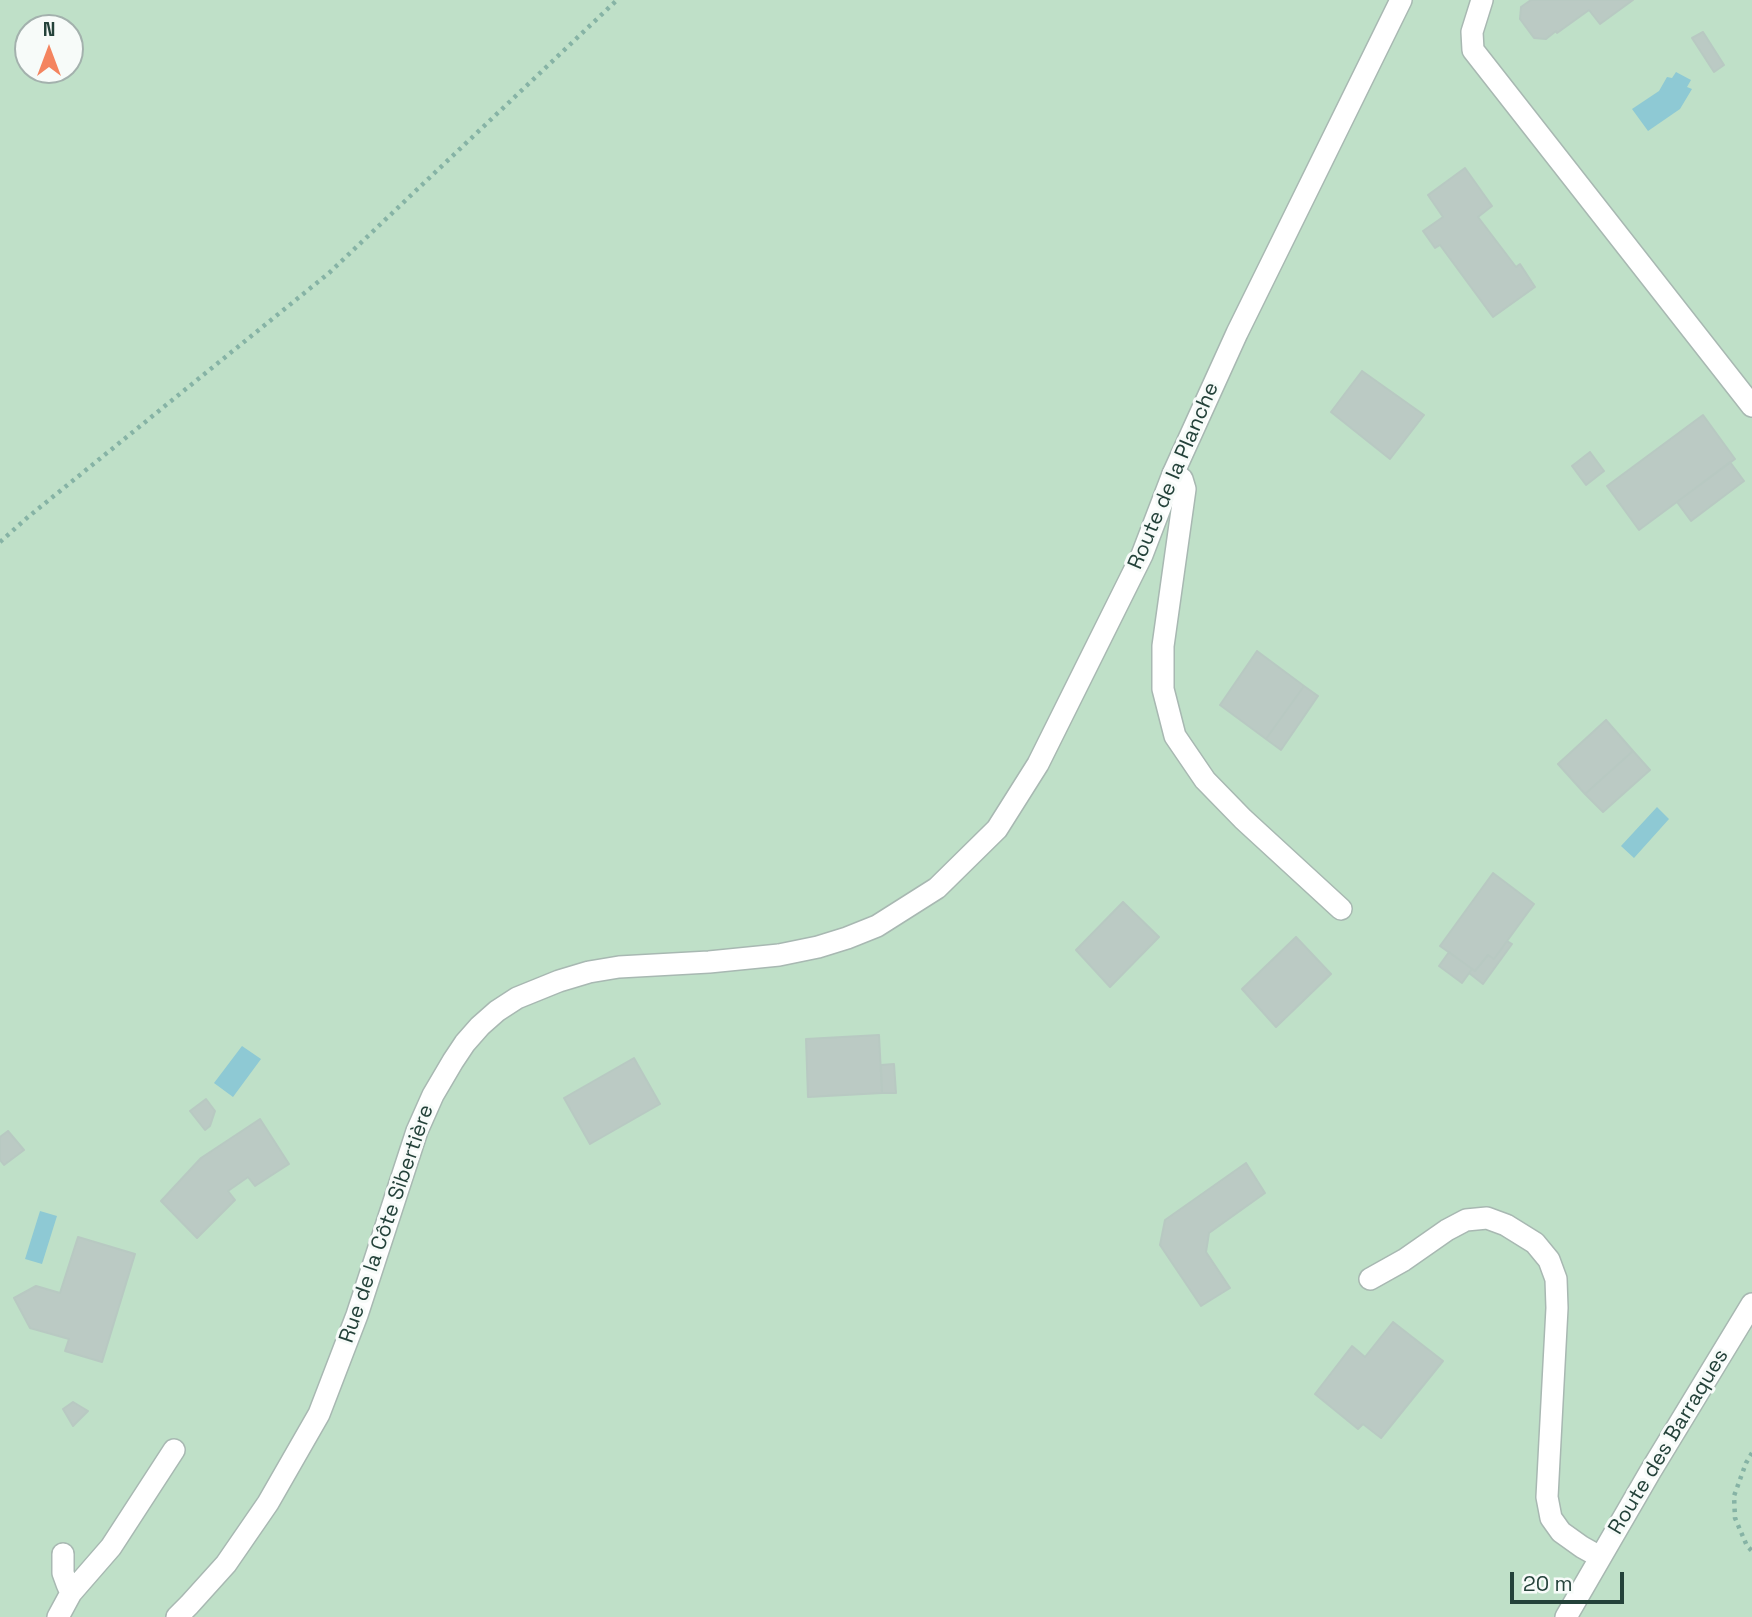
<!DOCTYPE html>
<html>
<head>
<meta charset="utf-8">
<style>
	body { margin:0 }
	#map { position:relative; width:1752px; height:1617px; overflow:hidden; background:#e6efeb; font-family:"Space Grotesk",sans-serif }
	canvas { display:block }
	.north { position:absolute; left:14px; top:14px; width:70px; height:70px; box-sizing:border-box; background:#f7fbf9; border:2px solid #a3b1ad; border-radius:50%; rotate:0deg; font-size:19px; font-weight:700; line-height:28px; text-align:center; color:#24423a }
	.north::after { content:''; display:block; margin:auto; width:24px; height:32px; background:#f4845f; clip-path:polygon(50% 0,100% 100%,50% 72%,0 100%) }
	.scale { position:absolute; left:1510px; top:1572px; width:114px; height:32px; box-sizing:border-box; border:4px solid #24423a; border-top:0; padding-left:9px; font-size:21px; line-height:24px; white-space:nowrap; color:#24423a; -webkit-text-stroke:5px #f7fbf9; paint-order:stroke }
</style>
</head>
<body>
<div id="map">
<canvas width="1752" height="1617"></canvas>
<div class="north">N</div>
<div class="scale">20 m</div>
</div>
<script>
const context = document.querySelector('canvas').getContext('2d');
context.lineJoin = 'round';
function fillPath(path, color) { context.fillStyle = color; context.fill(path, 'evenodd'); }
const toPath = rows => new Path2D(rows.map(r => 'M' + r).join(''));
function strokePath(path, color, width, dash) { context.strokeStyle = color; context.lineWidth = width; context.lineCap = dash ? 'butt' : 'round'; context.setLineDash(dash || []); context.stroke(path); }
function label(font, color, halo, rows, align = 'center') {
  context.font = font + ' "Space Grotesk",sans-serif'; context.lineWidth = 6; context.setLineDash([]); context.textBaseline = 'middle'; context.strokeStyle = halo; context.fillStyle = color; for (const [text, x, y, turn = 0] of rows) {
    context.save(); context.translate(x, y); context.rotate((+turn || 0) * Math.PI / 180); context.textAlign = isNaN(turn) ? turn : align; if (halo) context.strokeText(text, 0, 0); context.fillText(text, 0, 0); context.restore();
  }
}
fillPath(toPath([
	[0,0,1752,0,1752,1617,0,1617],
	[28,28,70,28,70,70,28,70]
]), '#bfe0c8');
fillPath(toPath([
	[1676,72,1691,80,1687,87,1692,89,1680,109,1648,131,1632,109,1659,91,1667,77,1672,78],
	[1657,807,1669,819,1634,858,1621,846],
	[242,1046,261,1059,233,1097,214,1083],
	[40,1211,57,1216,42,1264,25,1259]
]), '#8ec9d4');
const building = toPath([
	[1531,0,1633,0,1600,24,1589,10,1557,33,1556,31,1546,39,1534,38,1520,19,1521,7,1531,0],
	[1703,32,1724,65,1714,72,1692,38,1703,32],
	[1465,168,1492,206,1478,217,1516,267,1520,264,1535,287,1493,317,1440,245,1435,248,1423,231,1443,217,1428,195,1465,168],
	[1362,371,1424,415,1390,459,1331,412,1362,371],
	[1703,415,1735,459,1639,530,1607,486,1703,415],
	[1590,452,1604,471,1586,485,1572,466,1590,452],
	[1730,462,1744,481,1691,521,1677,502,1730,462],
	[1257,651,1304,686,1266,739,1220,705,1257,651],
	[1304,686,1318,696,1281,750,1266,739,1304,686],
	[1606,720,1633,751,1585,794,1558,764,1606,720],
	[1633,751,1650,770,1603,812,1585,794,1633,751],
	[1493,873,1534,904,1494,959,1488,955,1475,971,1440,946,1493,873],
	[1123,902,1159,937,1110,987,1076,950,1123,902],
	[1296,937,1331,974,1276,1027,1242,989,1296,937],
	[1507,941,1512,944,1483,984,1469,973,1472,969,1475,971,1488,955,1494,959,1507,941],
	[1449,952,1472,969,1462,983,1439,966,1449,952],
	[879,1035,882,1093,808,1097,806,1039,879,1035],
	[634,1058,660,1104,590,1144,564,1098,634,1058],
	[894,1064,896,1093,882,1093,881,1065,894,1064],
	[206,1099,215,1111,210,1126,205,1130,190,1111,206,1099],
	[260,1119,289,1164,255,1186,248,1177,228,1191,235,1200,197,1238,161,1201,201,1158,260,1119],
	[8,1131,24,1150,4,1165,0,1160,0,1137,8,1131],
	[1246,1163,1265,1193,1209,1233,1206,1252,1230,1288,1201,1306,1160,1245,1165,1220,1246,1163],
	[78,1237,135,1254,102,1362,65,1351,69,1339,30,1328,14,1298,36,1286,60,1293,78,1237],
	[1393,1322,1443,1361,1381,1438,1363,1424,1358,1429,1315,1394,1352,1346,1365,1357,1393,1322],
	[73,1402,88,1411,73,1426,63,1409,73,1402]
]);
fillPath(building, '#bbcac4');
strokePath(building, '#b8c9c2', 2);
const service = toPath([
	[1482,0,1472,32,1473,50,1752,406],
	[1173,474,1182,479,1185,489,1163,646,1163,689,1175,736,1205,780,1243,819,1341,909],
	[1370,1279,1404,1260,1447,1230,1466,1220,1487,1218,1506,1225,1535,1243,1549,1260,1556,1279,1557,1308,1547,1497,1551,1518,1561,1532,1582,1547,1600,1557],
	[63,1554,63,1573,67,1584,71,1593],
	[58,1617,71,1593,111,1547,174,1450]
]);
const minor = toPath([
	[177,1617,189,1605,226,1564,268,1503,319,1414,357,1315,417,1131,433,1095,453,1061,465,1043,480,1026,497,1011,517,998,559,981,589,972,619,967,709,962,779,955,818,947,847,938,877,926,937,888,997,829,1038,764,1142,555,1173,474,1237,333,1401,0],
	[1566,1617,1650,1472,1752,1304]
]);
strokePath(service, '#a8b8b2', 24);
strokePath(minor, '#a8b8b2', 24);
strokePath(toPath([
	[0,542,28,517,329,273,617,0],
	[1752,1453,1746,1463,1734,1496,1735,1518,1747,1546,1752,1551]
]), '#86b3a5', 4.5, [3.5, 5]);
strokePath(service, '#fff', 21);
strokePath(minor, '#fff', 21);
label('21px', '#24423a', '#f7fbf9', [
	["Route de la Planche",1174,476,-67],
	["Rue de la Côte Sibertière",387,1224,-71],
	["Route des Barraques",1669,1442,-59]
]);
</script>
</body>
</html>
